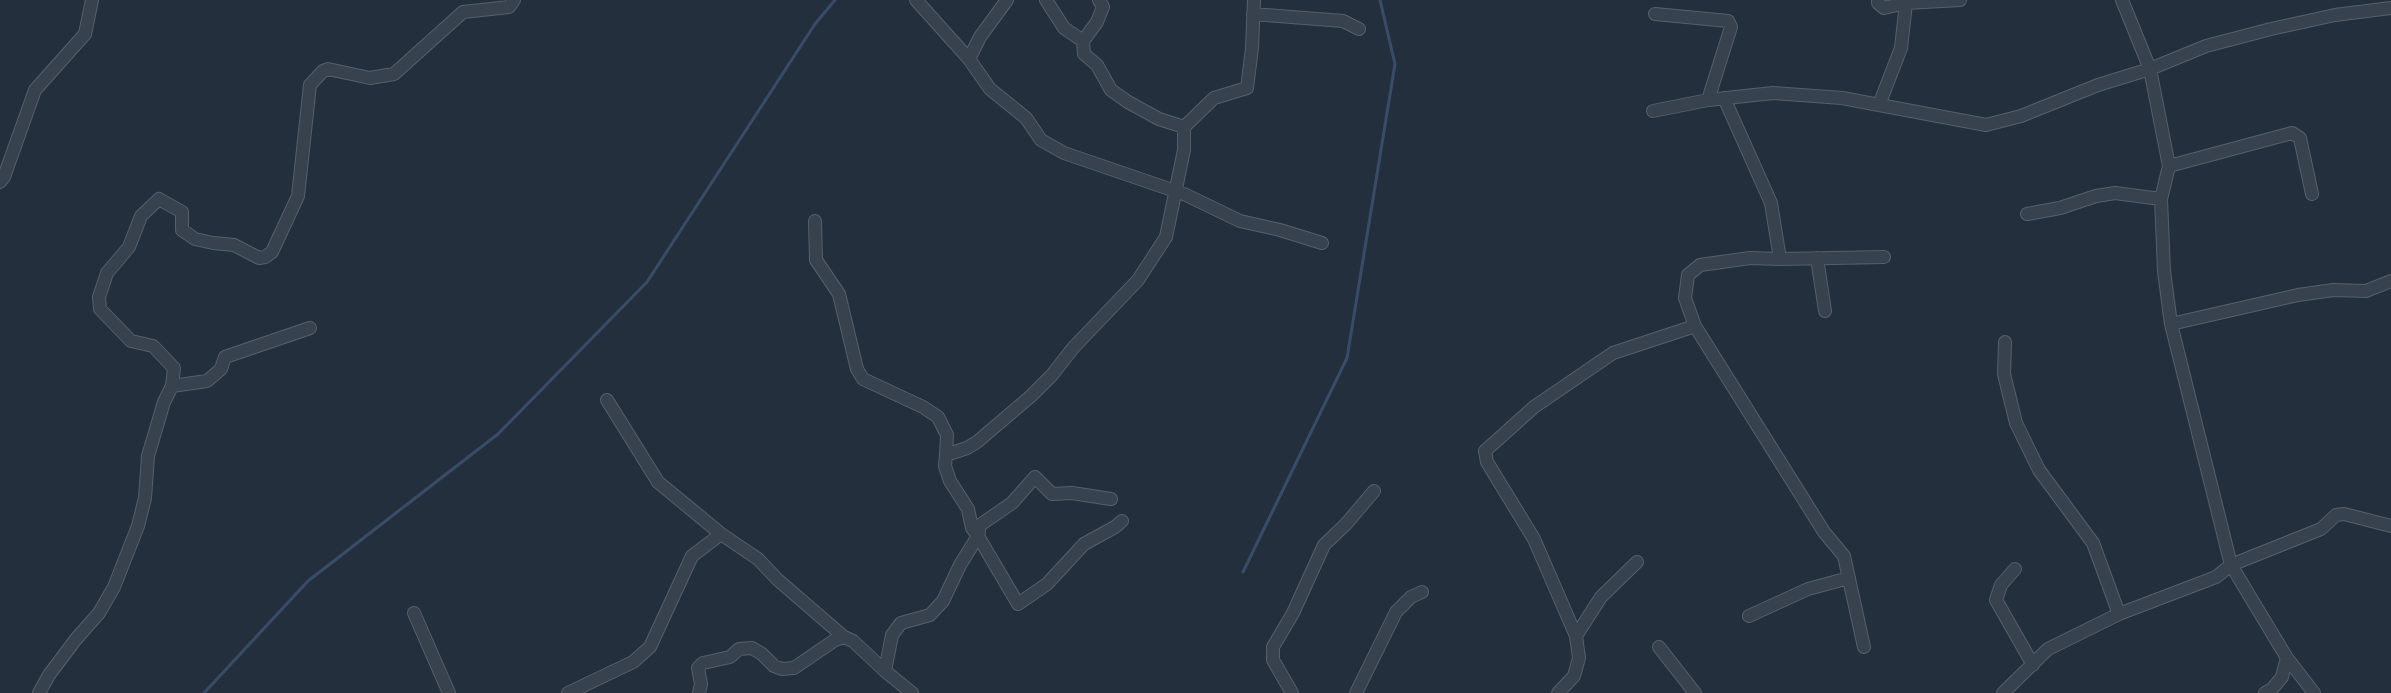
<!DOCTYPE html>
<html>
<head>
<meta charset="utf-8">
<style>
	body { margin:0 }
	canvas { display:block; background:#242f3e }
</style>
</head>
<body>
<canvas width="2391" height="693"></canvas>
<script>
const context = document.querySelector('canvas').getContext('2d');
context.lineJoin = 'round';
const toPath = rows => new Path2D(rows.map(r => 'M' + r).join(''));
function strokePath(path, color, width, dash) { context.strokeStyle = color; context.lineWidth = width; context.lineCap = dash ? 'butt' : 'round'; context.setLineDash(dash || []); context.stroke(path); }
strokePath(toPath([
	[1243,572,1347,358,1395,64,1380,0],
	[204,693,308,581,498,434,647,282,815,24,835,0]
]), '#394c67', 3);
const minor = toPath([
	[916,0,969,59,990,89,1026,118,1041,140,1064,153,1184,194,1240,221,1280,230,1322,243],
	[1046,0,1064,28,1083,41],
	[1099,0,1103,7,1097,22,1083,41,1084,54,1097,65,1111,90,1128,102,1159,119,1184,127],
	[1878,0,1878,3,1884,8,1906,3,1960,0],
	[1253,14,1343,21,1359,29],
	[1655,14,1728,21,1731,27,1708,100],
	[969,59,980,37,1007,0],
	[1724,98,1771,203,1780,259,1750,258,1700,265,1688,275,1685,298,1695,326,1824,532,1844,556,1864,647],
	[1879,105,1901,48,1906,3],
	[1653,111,1708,100,1773,93,1842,98,1986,125,2021,116,2098,85,2150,69,2206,46,2271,29,2335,15,2391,8],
	[2169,166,2292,133,2300,138,2312,194],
	[0,182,4,177,35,90,85,34,92,0],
	[2027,214,2060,208,2096,196,2115,193,2161,199],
	[815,221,816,260,839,294,857,369,863,379,923,407,938,417,947,435,946,455],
	[1817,258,1825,311],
	[1780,259,1884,257],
	[2171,324,2298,295,2333,290,2366,291,2391,281],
	[2005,342,2004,374,2016,423,2039,470,2093,543,2119,614],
	[172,386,207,381,221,369,225,357,310,328],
	[1111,499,1072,493,1052,494,1035,477,1012,503,980,525,978,536,1018,604,1047,584,1084,544,1115,527,1122,521],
	[721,534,758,559,778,580,844,637],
	[2015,569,2001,585,1996,600,2033,665],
	[414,613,449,693],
	[1749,616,1808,589,1849,578],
	[1576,636,1601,597,1637,562],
	[1659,647,1695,693],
	[885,671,892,635,901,623,930,615,943,601,960,565,978,536,972,528,968,509,950,481,945,466,946,455,967,448,977,442,1031,396,1052,375,1073,348,1138,280,1166,237,1184,150,1184,127,1214,98,1247,88,1252,48,1254,0],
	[39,693,49,675,76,639,99,613,114,587,138,526,145,498,148,456,164,402,172,386,174,368,153,346,131,341,100,309,99,297,107,273,129,247,141,216,159,199,182,212,182,230,195,239,213,243,234,245,259,258,265,257,272,252,298,196,310,85,323,71,328,69,370,78,394,74,463,12,509,7,514,0],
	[568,693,633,662,650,647,692,556,721,534,658,482,607,400],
	[699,693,701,684,698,668,703,663,730,657,739,649,752,648,762,654,774,666,782,669,794,668,835,640,844,637,853,641,885,671,912,693],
	[1292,693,1273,660,1273,647,1293,613,1324,545,1346,524,1374,491],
	[1356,693,1396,612,1411,597,1422,592],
	[1558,693,1574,676,1579,658,1576,636,1534,539,1487,462,1485,451,1534,407,1613,353,1695,326],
	[2003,693,2048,649,2119,614,2216,577,2231,565,2171,324,2164,271,2161,199,2169,166,2150,69,2122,0],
	[2265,693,2272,689,2282,677,2287,658],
	[2314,693,2287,658,2231,565,2321,529,2336,515,2344,514,2391,526]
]);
strokePath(minor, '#565f6c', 14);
strokePath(minor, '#38414e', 12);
</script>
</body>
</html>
